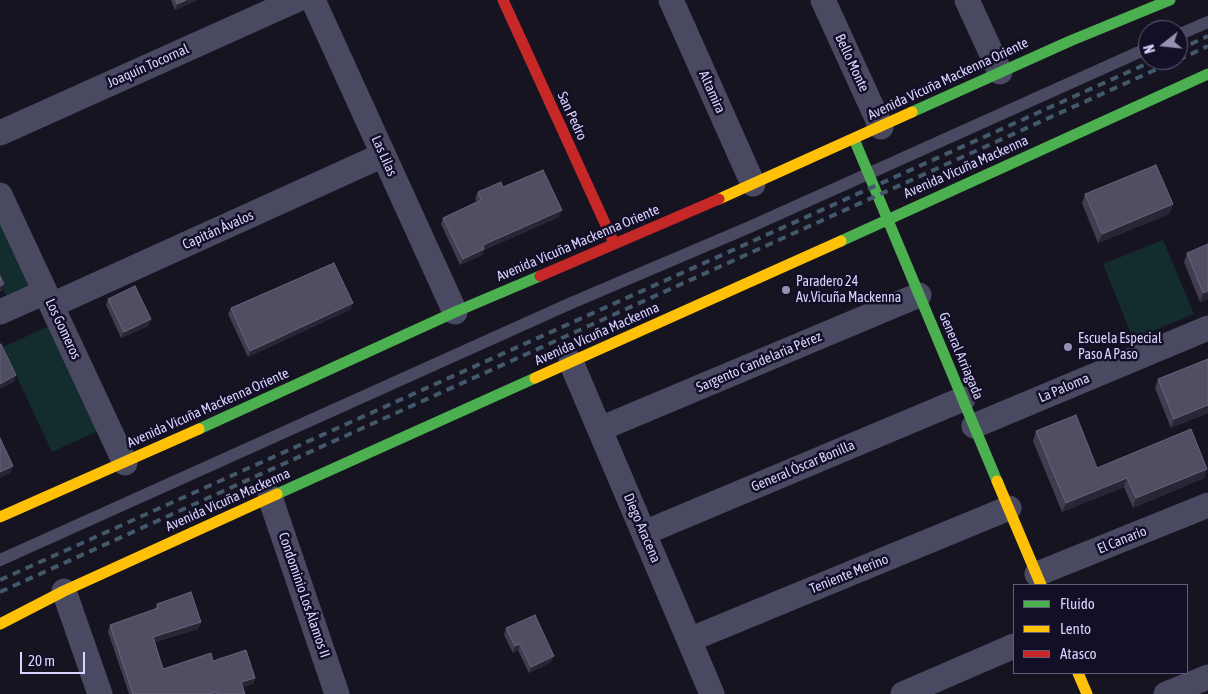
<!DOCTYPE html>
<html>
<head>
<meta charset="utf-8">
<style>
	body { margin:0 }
	#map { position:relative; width:1208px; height:694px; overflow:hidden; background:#161421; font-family:"Asap Condensed",sans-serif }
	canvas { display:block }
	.legend { position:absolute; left:1013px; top:584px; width:175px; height:90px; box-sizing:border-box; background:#130f26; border:1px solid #625e7d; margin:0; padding:6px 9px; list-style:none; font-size:15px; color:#d9d4ff }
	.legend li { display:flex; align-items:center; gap:10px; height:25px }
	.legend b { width:25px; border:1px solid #625e7d }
	.north { position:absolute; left:1138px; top:20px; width:50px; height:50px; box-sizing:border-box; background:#130f26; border:1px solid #625e7d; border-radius:50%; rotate:254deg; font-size:14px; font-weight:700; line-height:20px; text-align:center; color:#d9d4ff }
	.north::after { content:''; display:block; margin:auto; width:18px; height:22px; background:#9591b1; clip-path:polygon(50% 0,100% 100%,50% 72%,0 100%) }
	.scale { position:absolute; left:20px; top:652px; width:65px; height:22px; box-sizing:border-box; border:2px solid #d9d4ff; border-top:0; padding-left:6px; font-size:15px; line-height:18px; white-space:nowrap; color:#d9d4ff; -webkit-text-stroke:4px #130f26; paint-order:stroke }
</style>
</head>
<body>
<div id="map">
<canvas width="1208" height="694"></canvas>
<ul class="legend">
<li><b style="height:6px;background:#4caf50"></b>Fluido</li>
<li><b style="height:6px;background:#ffc107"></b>Lento</li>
<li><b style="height:6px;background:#c62828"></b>Atasco</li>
</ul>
<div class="north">N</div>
<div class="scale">20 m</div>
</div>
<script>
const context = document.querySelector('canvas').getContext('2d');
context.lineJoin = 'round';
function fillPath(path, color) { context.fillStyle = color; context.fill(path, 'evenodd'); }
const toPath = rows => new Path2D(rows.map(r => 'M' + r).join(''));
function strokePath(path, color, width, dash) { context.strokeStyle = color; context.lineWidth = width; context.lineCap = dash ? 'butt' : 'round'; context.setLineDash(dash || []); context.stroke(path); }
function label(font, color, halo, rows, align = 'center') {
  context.font = font + ' "Asap Condensed",sans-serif'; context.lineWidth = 5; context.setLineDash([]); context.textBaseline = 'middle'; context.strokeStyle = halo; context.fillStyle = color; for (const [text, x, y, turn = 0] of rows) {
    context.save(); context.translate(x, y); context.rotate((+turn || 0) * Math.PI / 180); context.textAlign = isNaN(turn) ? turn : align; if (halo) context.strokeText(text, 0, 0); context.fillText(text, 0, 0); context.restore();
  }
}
fillPath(toPath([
	[0,219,34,288,8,300,0,283],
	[1163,240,1194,314,1133,339,1103,264],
	[49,326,98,431,52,452,3,347]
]), '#132c2d');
strokePath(toPath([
	[1178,35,1208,22],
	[0,560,569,304,752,226,1148,48]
]), '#4a4962', 12);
strokePath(toPath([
	[313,0,455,312],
	[671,0,753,184],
	[823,0,881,127],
	[967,0,1000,72],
	[0,133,296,0],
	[0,195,125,463],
	[52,305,383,155],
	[0,312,45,292],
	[571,362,712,694],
	[974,426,1208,328],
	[600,429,919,295],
	[270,497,337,694],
	[644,533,963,399],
	[1037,574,1208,505],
	[64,591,100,694],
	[689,640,1009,508],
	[903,694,1014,646],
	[1166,694,1208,677]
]), '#4a4962', 25);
strokePath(toPath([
	[912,112,1070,41,1170,0],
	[854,139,997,481],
	[841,241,1208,74],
	[199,429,455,312,540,276],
	[277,494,535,378]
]), '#4caf50', 11);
strokePath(toPath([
	[719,199,912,112],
	[535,378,841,241],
	[997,481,1041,585],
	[0,517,199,429],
	[0,624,64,591,277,494],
	[1078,673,1087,694]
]), '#ffc107', 11);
strokePath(toPath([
	[503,0,614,243],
	[540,276,719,199]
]), '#c62828', 11);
strokePath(toPath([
	[1178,50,1208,36],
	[1178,60,1208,46],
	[0,580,1155,60],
	[0,592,1177,60]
]), '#43596b', 4, [8, 6]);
fillPath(toPath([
	[171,0,198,0,175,10],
	[503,187,559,217,484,250,482,255,460,265,441,224,443,218,477,202,475,198,478,192],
	[1085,194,1173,204,1169,214,1098,243,1082,203],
	[1187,253,1208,299,1200,302,1184,262],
	[108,299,151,319,148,326,121,338,106,305],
	[231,308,351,309,248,357,228,314],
	[1208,359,1208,413,1171,428,1155,388,1158,379],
	[1036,431,1097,468,1207,469,1204,478,1133,508,1124,487,1062,512,1033,441],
	[157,604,201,622,198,629,155,642,163,669,213,661,255,678,253,684,243,687,245,694,129,694,108,632,110,625,155,609],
	[506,628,551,662,529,673,518,650,513,653,504,635]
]), '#403d50');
fillPath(toPath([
	[186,0,198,0,175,10,177,4],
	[1173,204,1169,214,1098,243,1102,234],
	[562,210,559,217,484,250,482,255,460,265,463,259,483,245],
	[4,284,2,291,0,292,0,286],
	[1208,291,1208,299,1200,302,1203,293],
	[353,303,351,309,248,357,250,351],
	[151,319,148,326,121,338,124,332],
	[16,375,14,382,0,389,0,384],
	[1208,405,1208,413,1171,428,1174,419],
	[13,466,10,473,0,478,0,472],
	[1207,469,1204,478,1133,508,1136,498],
	[1127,478,1124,487,1062,512,1066,503],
	[201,622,198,629,151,643,153,637],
	[520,644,518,650,513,653,515,646],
	[554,656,551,662,529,673,531,667],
	[255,678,253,684,239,688,241,682]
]), '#282635');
const building = toPath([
	[176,0,186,0,177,4,176,0],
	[1156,165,1173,204,1102,234,1085,194,1156,165],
	[543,170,562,210,483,245,484,249,463,259,443,218,481,200,478,192,501,182,503,187,543,170],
	[1208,244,1208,291,1203,293,1187,253,1208,244],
	[334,263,353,303,250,351,231,308,334,263],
	[0,276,4,284,0,286,0,276],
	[135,286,151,319,124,332,108,299,135,286],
	[1,344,16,375,0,384,0,345,1,344],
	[1208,359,1208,405,1174,419,1158,379,1208,359],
	[1076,415,1097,468,1191,429,1207,469,1136,498,1127,478,1066,503,1036,431,1076,415],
	[0,438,13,466,0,472,0,438],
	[191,592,201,622,153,637,163,669,211,653,213,661,246,650,255,678,241,682,245,694,217,694,216,692,209,694,133,694,110,625,158,608,157,604,191,592],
	[535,615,554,656,531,667,520,644,515,646,506,628,535,615]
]);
fillPath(building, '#504e63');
strokePath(building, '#66637b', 1);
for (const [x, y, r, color] of [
	[786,290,5,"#9591b1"],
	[1068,347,5,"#9591b1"]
]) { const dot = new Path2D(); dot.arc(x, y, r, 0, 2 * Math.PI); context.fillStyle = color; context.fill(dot); strokePath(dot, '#130f26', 2); }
label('14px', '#d9d4ff', '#130f26', [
	["Bello Monte",852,63,65],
	["Joaquín Tocornal",148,66,-24],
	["Avenida Vicuña Mackenna Oriente",948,79,-25],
	["Altamira",712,92,66],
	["San Pedro",572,116,65],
	["Las Lilas",384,156,66],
	["Avenida Vicuña Mackenna",966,167,-24],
	["Capitán Ávalos",218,230,-24],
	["Avenida Vicuña Mackenna Oriente",578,243,-23],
	["Los Gomeros",63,329,65],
	["Avenida Vicuña Mackenna",597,334,-24],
	["General Arriagada",961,356,67],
	["Sargento Candelaria Pérez",759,362,-23],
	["La Paloma",1064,388,-23],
	["Avenida Vicuña Mackenna Oriente",208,408,-24],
	["General Óscar Bonilla",803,466,-23],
	["Avenida Vicuña Mackenna",228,500,-24],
	["Diego Aracena",642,528,67],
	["El Canario",1122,540,-22],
	["Teniente Merino",849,574,-22],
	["Condominio Los Álamos II",304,595,71]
]);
label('14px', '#d9d4ff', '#130f26', [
	["Paradero 24",796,282],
	["Av.Vicuña Mackenna",796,298],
	["Escuela Especial",1078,339],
	["Paso A Paso",1078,355]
], 'left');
</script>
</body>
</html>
